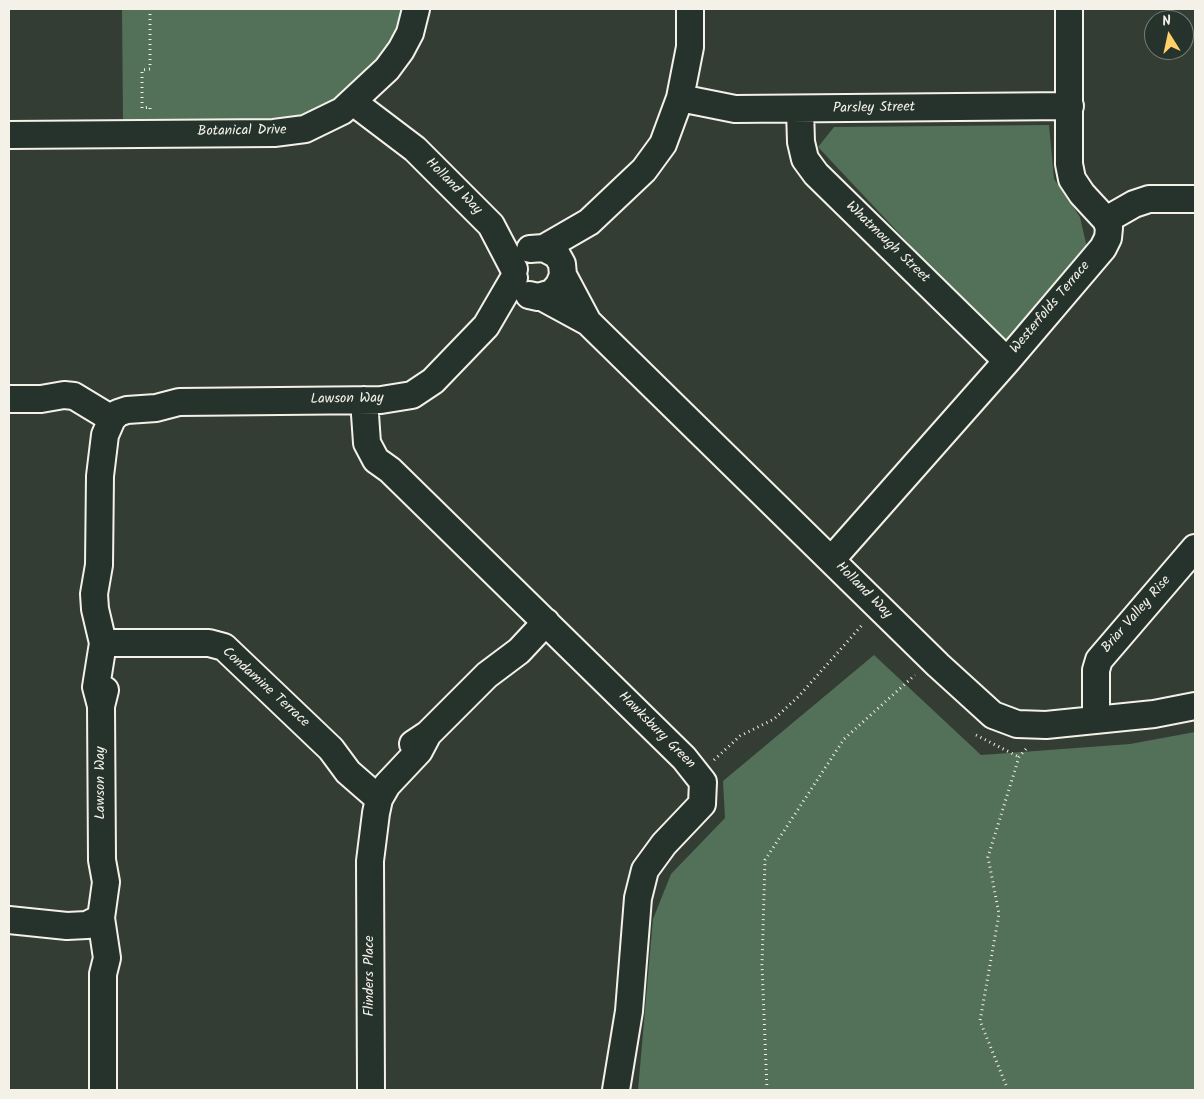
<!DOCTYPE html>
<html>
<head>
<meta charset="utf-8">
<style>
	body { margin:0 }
	#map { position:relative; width:1204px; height:1099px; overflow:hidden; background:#343d34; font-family:Kalam,sans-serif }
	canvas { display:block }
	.frame { position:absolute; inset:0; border:10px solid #f4f1e8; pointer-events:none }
	.north { position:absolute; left:1144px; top:10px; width:50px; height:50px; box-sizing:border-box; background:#26332d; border:1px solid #787f78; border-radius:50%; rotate:350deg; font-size:14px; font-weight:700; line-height:20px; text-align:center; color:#f4f1e8 }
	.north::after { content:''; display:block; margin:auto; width:18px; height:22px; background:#ffd166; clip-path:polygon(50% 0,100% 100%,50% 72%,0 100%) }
</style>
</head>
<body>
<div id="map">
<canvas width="1204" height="1099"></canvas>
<div class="frame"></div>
<div class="north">N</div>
</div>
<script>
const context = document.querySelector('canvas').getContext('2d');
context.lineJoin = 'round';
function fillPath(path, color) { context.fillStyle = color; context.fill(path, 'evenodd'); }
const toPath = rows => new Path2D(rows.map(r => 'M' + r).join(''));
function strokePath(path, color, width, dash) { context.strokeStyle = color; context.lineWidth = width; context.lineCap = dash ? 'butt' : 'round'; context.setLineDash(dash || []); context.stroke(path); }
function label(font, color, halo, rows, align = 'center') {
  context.font = font + ' Kalam,sans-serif'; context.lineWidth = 4.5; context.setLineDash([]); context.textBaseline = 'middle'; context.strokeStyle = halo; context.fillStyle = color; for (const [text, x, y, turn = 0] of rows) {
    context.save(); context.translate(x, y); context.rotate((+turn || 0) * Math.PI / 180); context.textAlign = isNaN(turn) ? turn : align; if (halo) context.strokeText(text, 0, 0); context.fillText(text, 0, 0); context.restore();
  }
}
fillPath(toPath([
	[122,9,404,9,396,35,369,70,332,104,307,116,278,121,123,121],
	[1049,125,1054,179,1080,217,1087,248,1003,344,818,147,834,127],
	[874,655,981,755,1130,744,1195,732,1195,1090,638,1090,653,919,671,874,725,818,723,781]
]), '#537058');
const street = toPath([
	[680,98,735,109,1070,106],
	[353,102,415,149,491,225,514,269],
	[800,110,801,142,805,159,816,174,1007,361],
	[9,135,274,133,305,129,342,111,387,69,401,50,410,33,416,9],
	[1106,220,1134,204,1149,199,1195,199],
	[544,248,589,222,644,170,663,144,680,98,690,47,690,9],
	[530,249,544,248,557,255,562,264,563,275,588,322],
	[529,295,538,297,552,293,559,285,563,275],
	[542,297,588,322,938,665,993,715,1017,724,1046,725,1154,714,1195,706],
	[9,399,41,399,64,395,74,396,112,419],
	[364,400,367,443,376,460,390,470,684,758,703,782,702,804,664,844,645,870,638,898,629,1011,616,1090],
	[832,559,1007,361,1103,248,1108,238,1109,228,1106,220,1082,194,1072,179,1069,164,1069,9],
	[103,643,209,643,224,647,331,749,348,772,379,799],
	[101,706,96,687,103,643,95,609,94,594,99,565,100,476,105,435,112,419,118,413,127,410,156,408,179,402,381,400,412,395,433,381,486,326,514,278],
	[1096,720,1096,670,1099,660,1195,548],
	[413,744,428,734,487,675,519,651,546,622],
	[9,920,67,926,87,925,101,918],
	[103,1090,103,974,107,958,101,918,106,882,102,860,101,706,105,690],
	[371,1090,370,861,376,813,379,799,387,785,419,751,428,734]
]);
strokePath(street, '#f4f1e8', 30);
strokePath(toPath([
	[150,9,150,69,142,70,142,108,150,107,150,111],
	[976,735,1019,757],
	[714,760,740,736,774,719,799,696,863,624],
	[767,1090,762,965,765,860,844,739,915,675],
	[1006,1090,1006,1085,980,1021,999,914,988,857,1019,757,1026,749]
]), '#f4f1e8', 3, [1, 4]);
strokePath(street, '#26332d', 26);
label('14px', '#f4f1e8', '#26332d', [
	["Parsley Street",874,109,-1],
	["Botanical Drive",242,132,-1],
	["Holland Way",453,187,45],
	["Whatmough Street",887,243,44],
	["Westerfolds Terrace",1051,308,-50],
	["Lawson Way",347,400,-1],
	["Holland Way",863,591,45],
	["Briar Valley Rise",1137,615,-49],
	["Condamine Terrace",265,688,42],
	["Hawksbury Green",656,731,45],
	["Lawson Way",102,783,-90],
	["Flinders Place",371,976,-90]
]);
</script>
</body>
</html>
